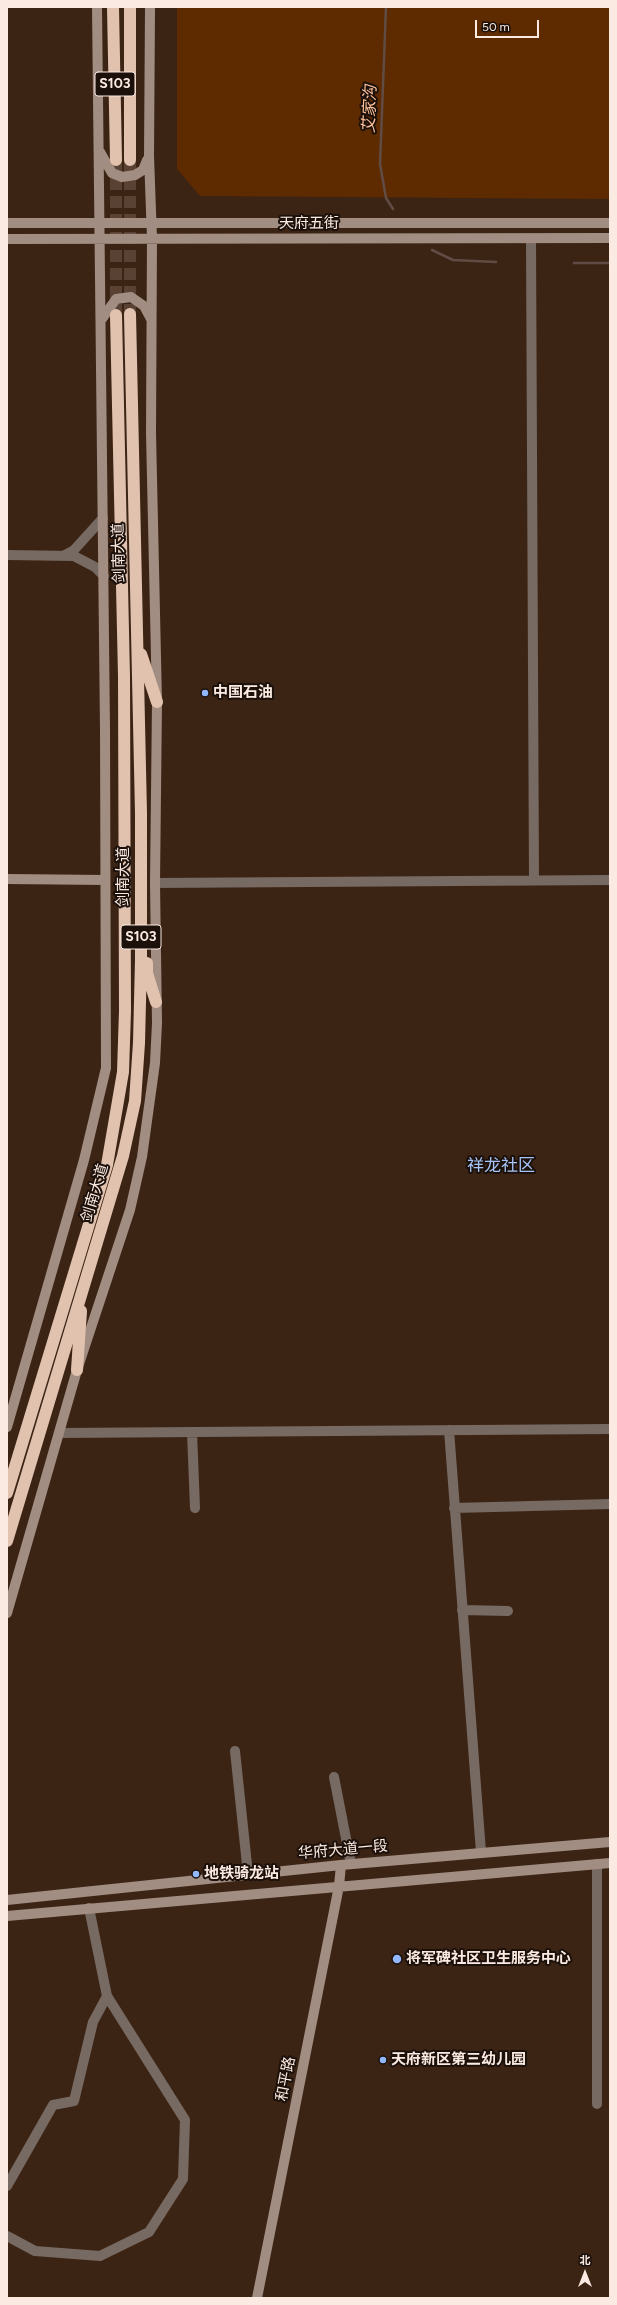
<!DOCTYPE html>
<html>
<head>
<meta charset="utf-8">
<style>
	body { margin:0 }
	#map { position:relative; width:617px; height:2305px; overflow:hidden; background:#3c2415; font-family:Figtree,"Noto Sans SC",sans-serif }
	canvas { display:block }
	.frame { position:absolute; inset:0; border:8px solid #fbeae1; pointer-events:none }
	.north { position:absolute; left:565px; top:2253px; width:40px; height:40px; -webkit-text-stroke:3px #1b100a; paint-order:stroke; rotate:0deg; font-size:11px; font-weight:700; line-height:16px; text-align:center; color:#fbeae1 }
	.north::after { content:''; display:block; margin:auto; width:14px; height:18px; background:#fbeae1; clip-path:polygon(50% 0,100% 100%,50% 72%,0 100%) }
	.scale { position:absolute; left:475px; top:20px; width:64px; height:18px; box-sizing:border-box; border:2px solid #fbeae1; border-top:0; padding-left:5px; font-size:12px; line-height:14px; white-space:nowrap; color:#fbeae1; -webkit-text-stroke:3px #1b100a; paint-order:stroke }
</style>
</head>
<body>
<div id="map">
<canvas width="617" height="2305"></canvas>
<div class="frame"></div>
<div class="north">北</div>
<div class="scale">50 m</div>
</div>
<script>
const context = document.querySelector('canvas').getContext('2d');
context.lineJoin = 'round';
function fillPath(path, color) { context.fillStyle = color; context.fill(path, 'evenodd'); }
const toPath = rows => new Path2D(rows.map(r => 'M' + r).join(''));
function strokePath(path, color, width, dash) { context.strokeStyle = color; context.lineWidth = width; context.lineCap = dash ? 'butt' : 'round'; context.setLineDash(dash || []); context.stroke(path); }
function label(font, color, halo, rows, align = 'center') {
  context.font = font + ' Figtree,"Noto Sans SC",sans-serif'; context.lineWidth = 4; context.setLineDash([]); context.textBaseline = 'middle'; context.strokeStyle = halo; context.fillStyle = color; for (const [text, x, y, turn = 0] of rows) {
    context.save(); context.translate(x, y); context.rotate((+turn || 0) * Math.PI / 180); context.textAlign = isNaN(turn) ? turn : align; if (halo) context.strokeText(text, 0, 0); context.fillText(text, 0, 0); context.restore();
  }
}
fillPath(toPath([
	[177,7,610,7,610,199,200,196,177,169]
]), '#5e2a00');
strokePath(toPath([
	[386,7,380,164,386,198,393,209],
	[432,250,453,260,496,262],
	[574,263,610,263]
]), '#604c44', 2.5);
strokePath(toPath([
	[116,160,116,315],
	[130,160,130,314]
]), '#594234', 12, [12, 6]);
strokePath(toPath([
	[531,239,534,880],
	[7,555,74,556,95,567,104,576],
	[65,555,74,550,103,518],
	[155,883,610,880],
	[449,1430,481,1852],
	[192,1432,195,1508],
	[60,1433,610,1429],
	[454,1508,610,1504],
	[462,1610,508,1611],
	[235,1751,248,1874],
	[334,1777,351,1864],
	[597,2104,597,1864],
	[7,2186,53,2105,74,2101,93,2022,107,1996],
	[7,2236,35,2251,100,2256,149,2232,183,2179,185,2120,107,1996,89,1908]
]), '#776a62', 10);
strokePath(toPath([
	[100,152,112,173,122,177,135,175,143,170,147,160],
	[7,223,610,223],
	[7,239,610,238],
	[102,319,116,299,131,297,144,306,151,319],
	[7,879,105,880],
	[7,1427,84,1160,106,1068,105,729,97,7],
	[7,1613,77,1370,130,1210,142,1157,155,1063,157,1023,155,883,157,702,151,433,152,238,149,156,150,7],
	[7,1900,341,1865,610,1842],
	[7,1916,610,1863],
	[257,2298,339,1886,341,1865]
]), '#a28d82', 10);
strokePath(toPath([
	[113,7,116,160],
	[130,7,130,160],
	[141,654,157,702],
	[147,963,147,973,156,1002],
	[77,1370,81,1311],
	[7,1493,107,1165,123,1072,125,1011,124,676,116,315],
	[7,1541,123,1156,135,1101,139,1043,141,960,141,813,130,314]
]), '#e1c2af', 12);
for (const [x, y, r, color] of [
	[205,693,4,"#92b7fd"],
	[196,1874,4,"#92b7fd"],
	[397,1959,5,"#92b7fd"],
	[383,2060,4,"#92b7fd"]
]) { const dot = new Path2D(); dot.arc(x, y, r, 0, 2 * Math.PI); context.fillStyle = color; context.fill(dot); strokePath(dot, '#1b100a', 1.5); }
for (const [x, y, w] of [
	[115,84,40],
	[141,937,40]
]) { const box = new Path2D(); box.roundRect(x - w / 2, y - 12, w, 24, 3); context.fillStyle = '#1b100a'; context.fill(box); strokePath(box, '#fbeae1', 1); }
label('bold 14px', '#fbeae1', null, [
	["S103",115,84],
	["S103",141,937]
]);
label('15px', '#fbeae1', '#1b100a', [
	["天府五街",309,224],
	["剑南大道",119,553,-91],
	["剑南大道",124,877,-90],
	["剑南大道",95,1193,-73],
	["华府大道一段",343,1850,-5],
	["和平路",286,2079,-79]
]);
label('bold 15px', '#fbeae1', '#1b100a', [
	["中国石油",213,693],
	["地铁骑龙站",204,1874],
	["将军碑社区卫生服务中心",406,1959],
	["天府新区第三幼儿园",391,2060]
], 'left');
label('italic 16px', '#ffc19b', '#1b100a', [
	["艾家沟",370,109,-88]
]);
label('17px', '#a7c4f8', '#1b100a', [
	["祥龙社区",501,1166]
]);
</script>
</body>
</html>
